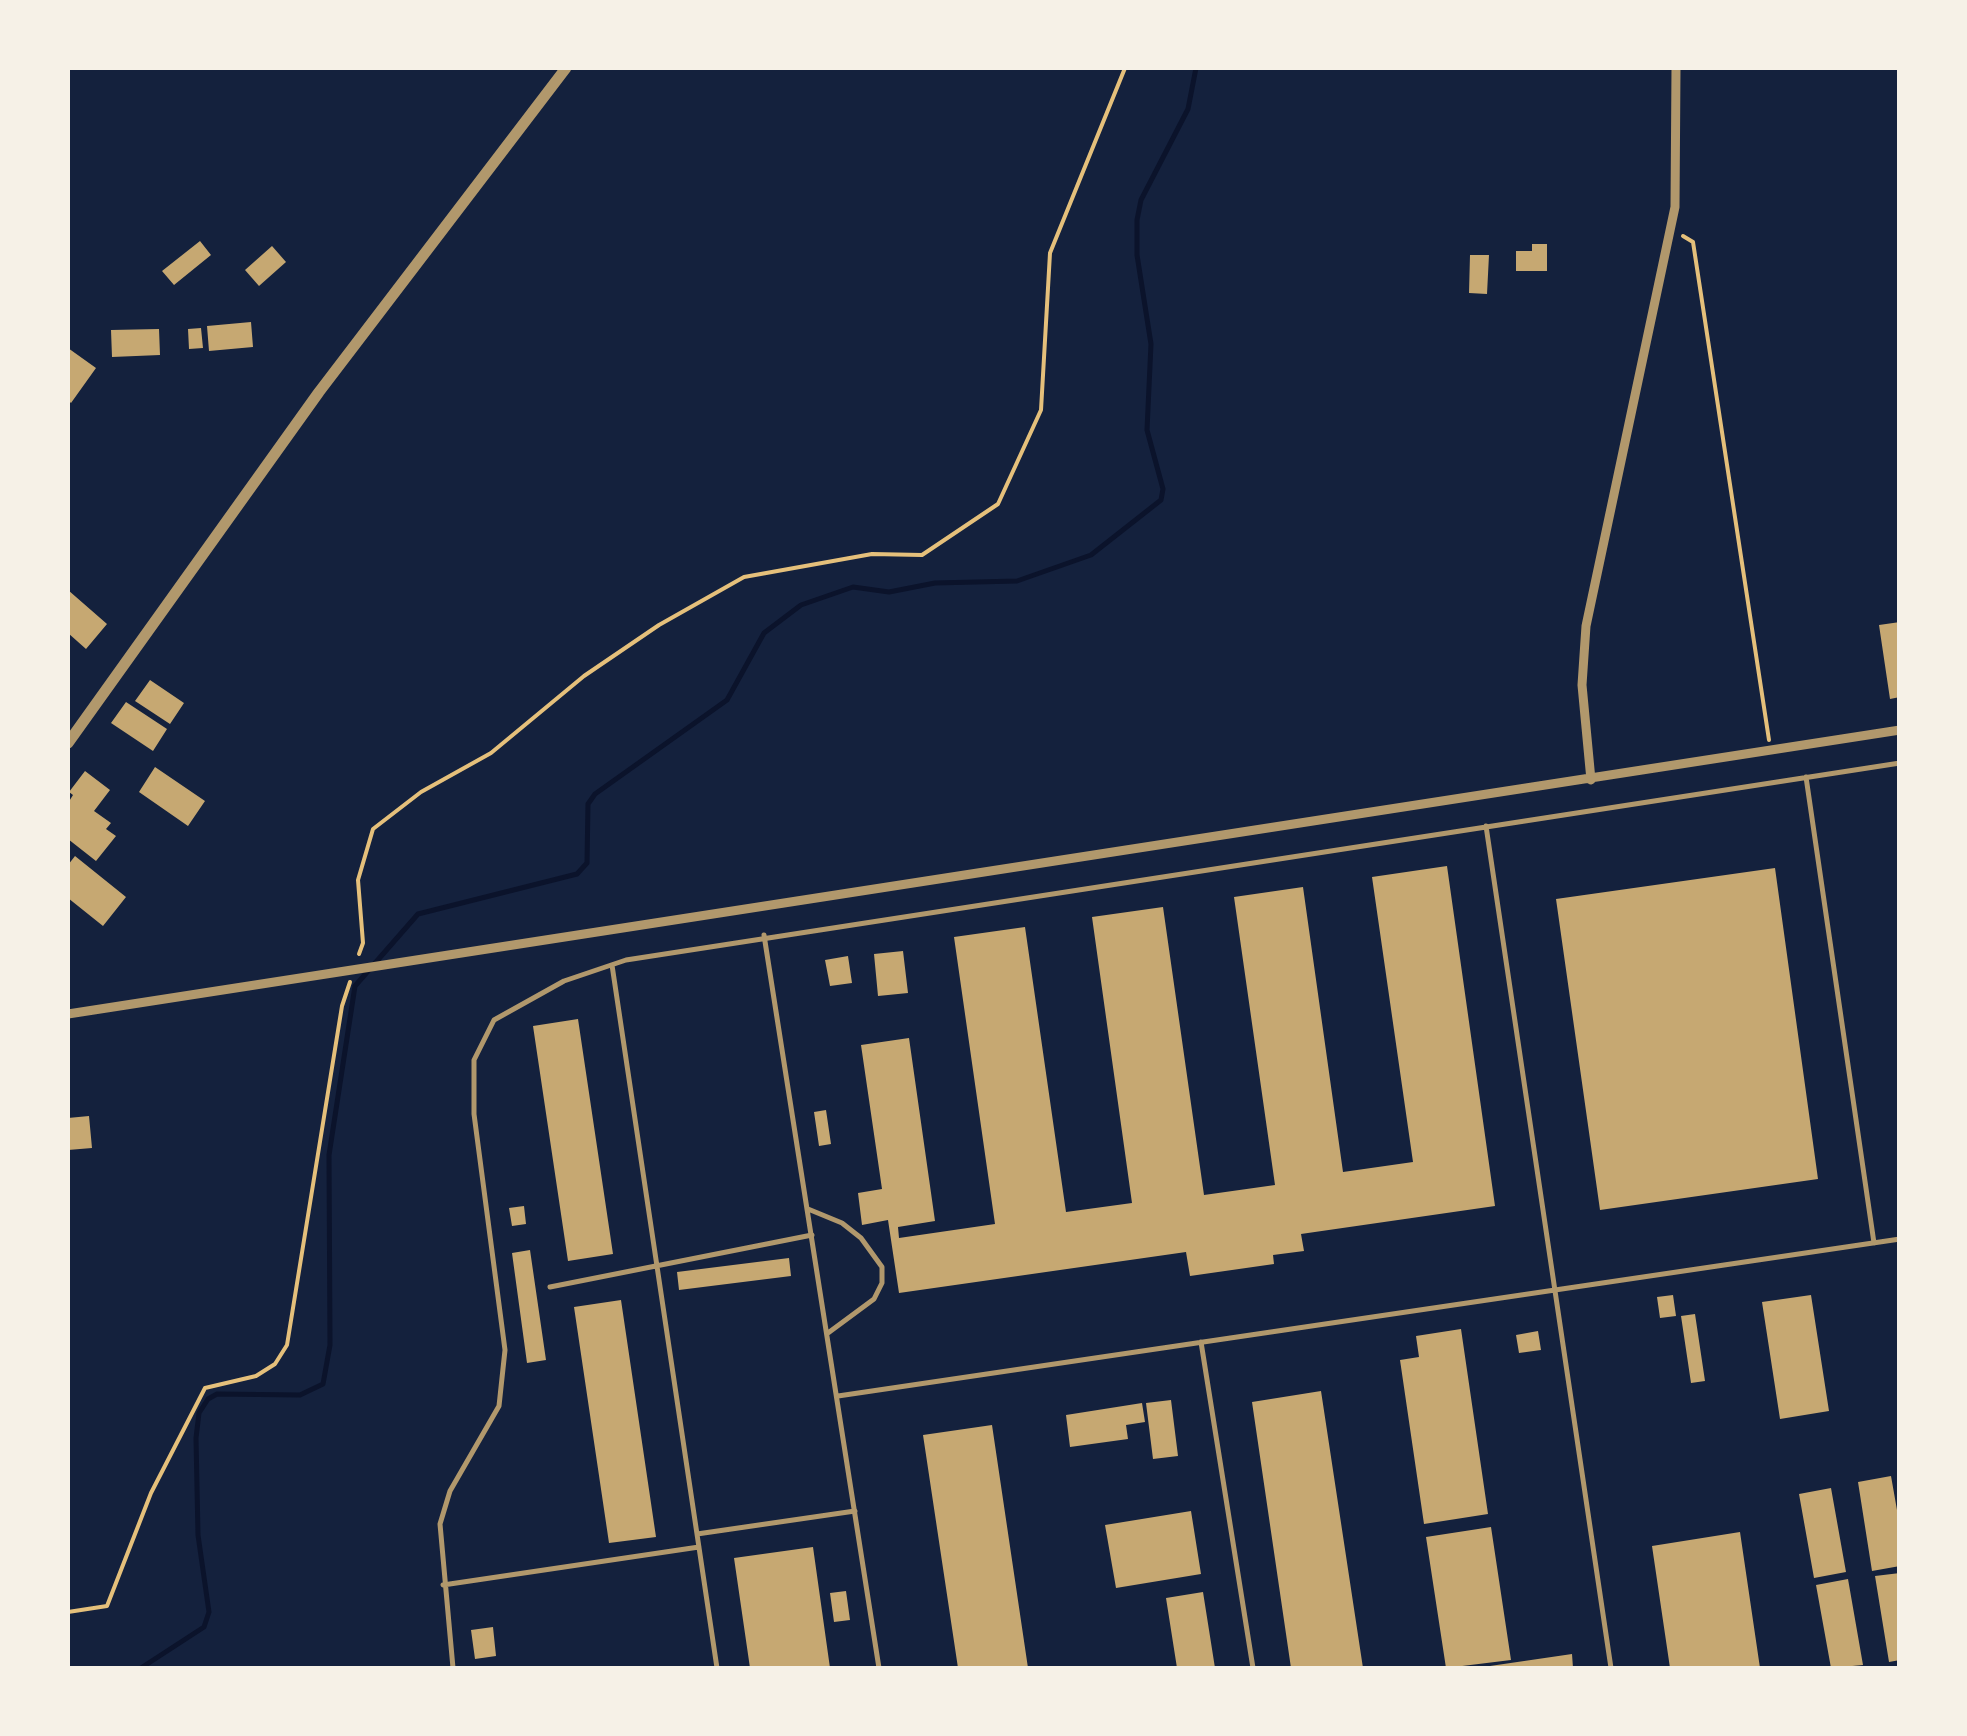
<!DOCTYPE html>
<html>
<head>
<meta charset="utf-8">
<style>
	body { margin:0 }
	#map { position:relative; width:1967px; height:1736px; overflow:hidden; background:#14213d; font-family:Montserrat,sans-serif }
	canvas { display:block }
	.frame { position:absolute; inset:0; border:70px solid #f6f1e7; pointer-events:none }
</style>
</head>
<body>
<div id="map">
<canvas width="1967" height="1736"></canvas>
<div class="frame"></div>
</div>
<script>
const context = document.querySelector('canvas').getContext('2d');
context.lineJoin = 'round';
const toPath = rows => new Path2D(rows.map(r => 'M' + r).join(''));
function strokePath(path, color, width, dash) { context.strokeStyle = color; context.lineWidth = width; context.lineCap = dash ? 'butt' : 'round'; context.setLineDash(dash || []); context.stroke(path); }
function fillPath(path, color) { context.fillStyle = color; context.fill(path, 'evenodd'); }
strokePath(toPath([
	[141,1668,204,1627,209,1612,198,1535,196,1438,199,1413,208,1399,217,1394,300,1395,323,1384,330,1345,329,1155,355,986,418,914,577,874,587,863,588,804,595,794,727,700,764,633,801,605,853,587,889,592,935,583,1017,581,1091,555,1161,500,1163,489,1147,430,1151,344,1137,255,1137,220,1141,200,1188,109,1196,68]
]), '#0b132b', 5);
fillPath(toPath([
	[200,241,211,255,174,285,162,271],
	[1532,244,1547,244,1547,271,1516,271,1516,251,1532,251],
	[272,246,286,262,259,286,245,270],
	[1470,255,1489,255,1487,294,1469,293],
	[251,322,253,347,209,351,207,326],
	[201,328,203,348,189,349,188,329],
	[159,329,160,355,112,357,111,330],
	[68,348,96,368,71,403,68,400],
	[68,590,107,624,86,649,68,633],
	[1900,622,1900,697,1890,699,1879,625],
	[150,680,184,703,170,724,135,701],
	[126,702,167,729,153,751,111,723],
	[155,767,205,801,188,826,139,792],
	[85,771,110,790,94,811,111,823,106,829,116,836,96,861,68,839,68,803,73,795,69,792],
	[75,856,126,897,103,926,68,898,68,865],
	[1447,866,1495,1206,1301,1234,1304,1251,1273,1255,1274,1264,1190,1276,1186,1252,899,1293,888,1220,862,1225,858,1193,882,1189,861,1045,909,1038,935,1221,898,1227,899,1238,995,1224,954,937,1025,927,1066,1212,1132,1203,1092,917,1163,907,1204,1195,1275,1185,1234,897,1303,887,1343,1172,1413,1162,1372,877],
	[1775,868,1818,1179,1600,1210,1556,899],
	[903,951,908,993,878,996,874,954],
	[848,956,852,983,830,986,825,960],
	[578,1019,613,1254,568,1261,533,1026],
	[826,1110,831,1144,819,1146,814,1112],
	[89,1116,92,1148,68,1150,68,1118],
	[524,1206,526,1224,512,1226,509,1208],
	[530,1250,546,1360,527,1363,512,1253],
	[789,1258,791,1276,679,1290,677,1272],
	[1673,1295,1676,1316,1660,1318,1657,1297],
	[1811,1295,1829,1411,1780,1419,1762,1302],
	[621,1300,656,1537,609,1543,574,1307],
	[1695,1314,1705,1381,1691,1383,1681,1316],
	[1461,1329,1488,1514,1424,1524,1400,1360,1419,1357,1416,1336],
	[1538,1331,1541,1350,1519,1353,1516,1335],
	[1321,1391,1363,1668,1291,1668,1252,1402],
	[1171,1400,1178,1456,1153,1459,1146,1403],
	[1142,1403,1145,1422,1126,1425,1128,1439,1070,1447,1066,1415],
	[992,1425,1028,1668,958,1668,923,1435],
	[1891,1476,1900,1527,1900,1566,1872,1571,1858,1482],
	[1831,1488,1846,1572,1814,1578,1799,1494],
	[1191,1511,1201,1574,1116,1588,1105,1525],
	[1491,1527,1511,1660,1446,1668,1426,1537],
	[1740,1532,1760,1668,1670,1668,1652,1546],
	[813,1547,830,1668,750,1668,734,1558],
	[1900,1573,1900,1660,1889,1662,1875,1576],
	[1848,1579,1863,1665,1831,1668,1816,1585],
	[846,1591,850,1620,834,1622,830,1593],
	[1203,1592,1215,1668,1177,1668,1166,1598],
	[493,1627,496,1656,475,1659,471,1630],
	[1572,1654,1573,1668,1490,1668,1490,1666]
]), '#c6a872');
strokePath(toPath([
	[1683,236,1693,242,1769,740],
	[359,954,363,943,358,880,373,829,421,792,491,753,584,676,659,625,744,577,872,554,922,555,998,504,1041,410,1050,253,1125,68],
	[68,1612,107,1606,151,1493,205,1388,256,1376,275,1364,287,1345,342,1006,350,982]
]), '#e5c07b', 4);
strokePath(toPath([
	[1806,777,1874,1243],
	[1486,826,1611,1668],
	[764,935,879,1668],
	[612,965,717,1668],
	[808,1209,842,1223,861,1238,882,1267,882,1283,874,1299,828,1333],
	[550,1287,812,1235],
	[1201,1342,1253,1668],
	[838,1396,1900,1239],
	[697,1534,855,1511],
	[443,1585,699,1547],
	[453,1668,440,1524,450,1491,499,1406,505,1350,474,1114,474,1060,494,1020,564,981,626,960,1900,763]
]), '#b1986c', 5);
strokePath(toPath([
	[1591,780,1582,685,1586,626,1675,207,1676,68],
	[68,1014,1900,730]
]), '#b1986c', 9);
strokePath(toPath([
	[68,743,319,392,566,68]
]), '#b1986c', 11);
</script>
</body>
</html>
